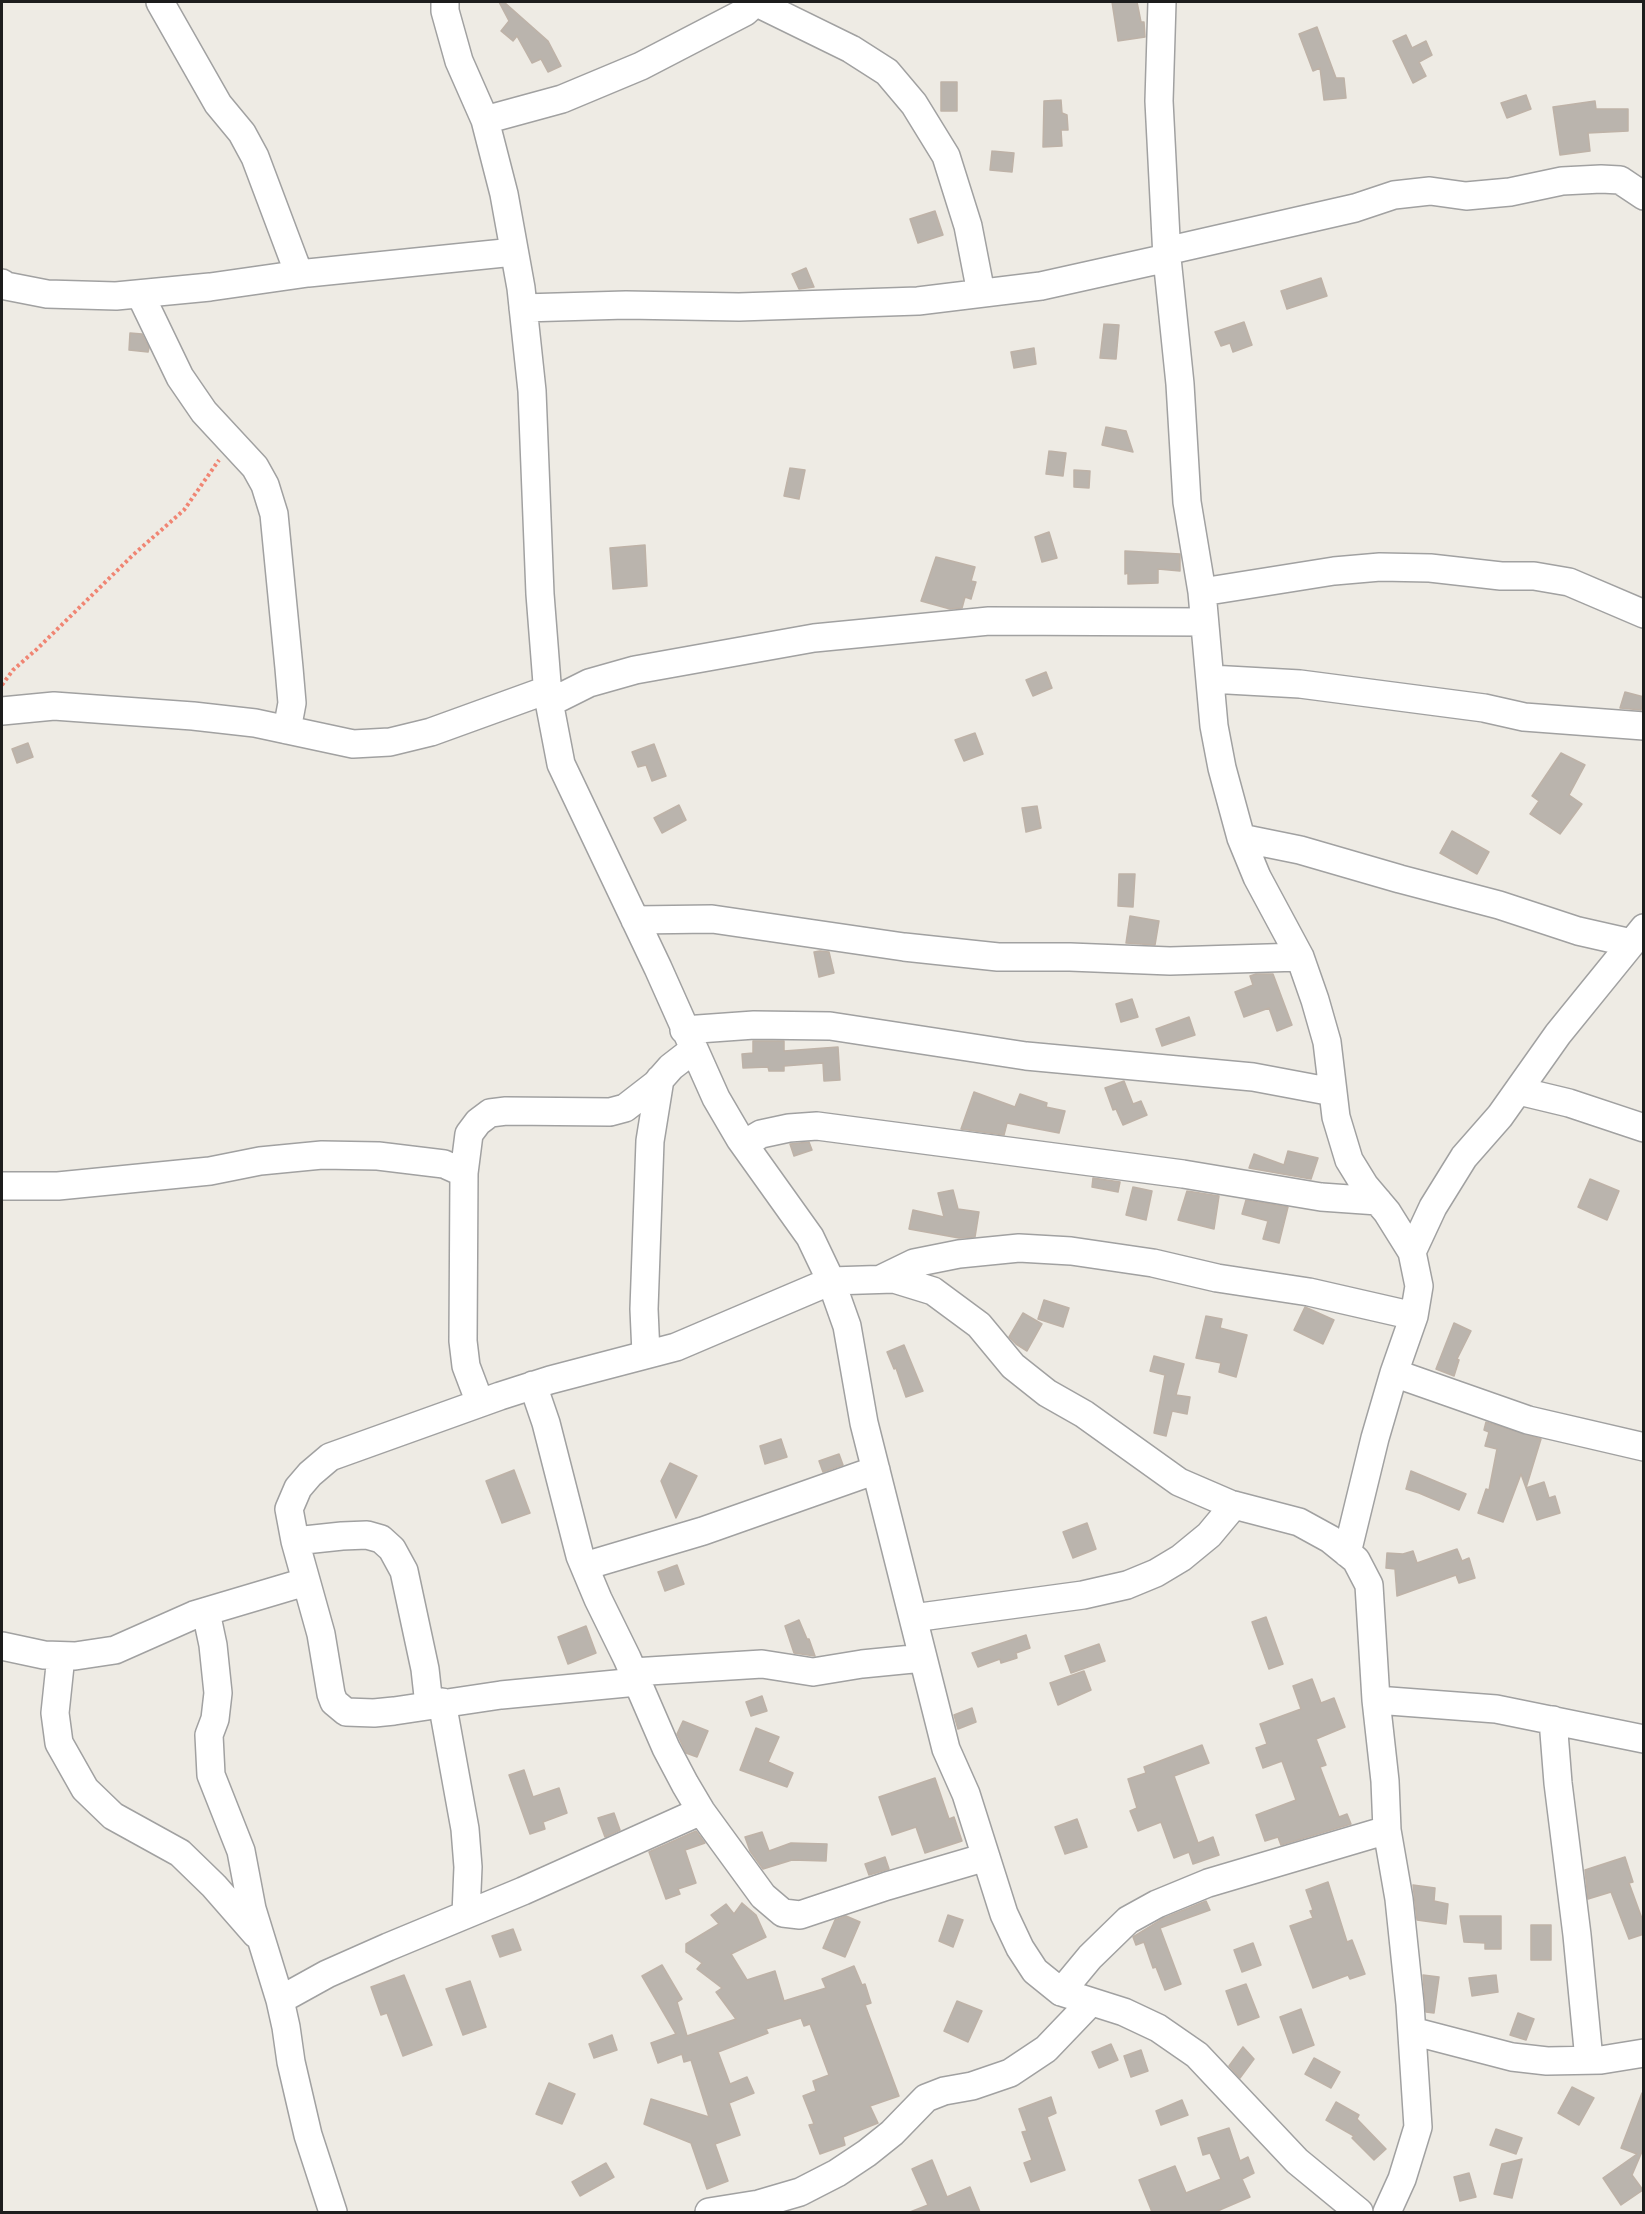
<!DOCTYPE html>
<html>
<head>
<meta charset="utf-8">
<style>
	body { margin:0 }
	#map { position:relative; width:1645px; height:2214px; overflow:hidden; background:#eeebe4; font-family:Arial,sans-serif }
	canvas { display:block }
	.frame { position:absolute; inset:0; border:3px solid #1d1d1d; pointer-events:none }
</style>
</head>
<body>
<div id="map">
<canvas width="1645" height="2214"></canvas>
<div class="frame"></div>
</div>
<script>
const context = document.querySelector('canvas').getContext('2d');
context.lineJoin = 'round';
function fillPath(path, color) { context.fillStyle = color; context.fill(path, 'evenodd'); }
const toPath = rows => new Path2D(rows.map(r => 'M' + r).join(''));
function strokePath(path, color, width, dash) { context.strokeStyle = color; context.lineWidth = width; context.lineCap = dash ? 'butt' : 'round'; context.setLineDash(dash || []); context.stroke(path); }
const building = toPath([
	[499,2,504,2,548,41,561,66,548,72,541,59,532,63,517,36,513,41,501,31,509,21,499,2],
	[1112,2,1137,2,1141,22,1144,22,1145,37,1118,41,1112,2],
	[1317,27,1336,78,1344,78,1346,98,1324,100,1320,68,1313,71,1299,34,1317,27],
	[1406,35,1412,48,1426,41,1432,55,1419,62,1426,76,1413,83,1393,41,1406,35],
	[941,82,957,82,957,111,941,111,941,82],
	[1526,95,1531,109,1507,118,1501,103,1526,95],
	[1061,100,1062,113,1067,115,1068,130,1061,130,1062,146,1043,147,1044,101,1061,100],
	[1595,101,1596,109,1628,109,1628,131,1588,133,1590,151,1560,155,1553,107,1595,101],
	[992,151,1014,153,1012,172,990,170,992,151],
	[935,211,943,235,918,243,910,219,935,211],
	[806,268,814,287,799,289,792,274,806,268],
	[1321,278,1327,296,1287,309,1281,291,1321,278],
	[1244,322,1252,345,1233,352,1230,343,1221,346,1215,332,1244,322],
	[1104,324,1119,325,1116,359,1100,358,1104,324],
	[130,333,142,334,149,348,148,352,129,350,130,333],
	[1034,348,1036,364,1014,368,1011,352,1034,348],
	[1106,427,1126,431,1133,452,1102,445,1106,427],
	[1049,451,1066,453,1063,476,1046,474,1049,451],
	[790,468,805,470,799,499,784,496,790,468],
	[1074,470,1090,471,1089,488,1074,487,1074,470],
	[1049,532,1057,558,1042,562,1035,537,1049,532],
	[645,545,647,586,613,589,610,548,645,545],
	[1125,551,1180,554,1180,571,1158,569,1158,583,1128,584,1128,573,1125,574,1125,551],
	[936,557,975,567,971,581,976,582,971,599,965,597,962,608,950,609,921,601,936,557],
	[1046,672,1052,688,1033,696,1026,680,1046,672],
	[1625,692,1644,697,1641,710,1620,708,1625,692],
	[975,733,983,754,964,761,955,740,975,733],
	[28,743,33,757,17,763,12,749,28,743],
	[654,744,666,776,652,781,646,765,638,767,632,752,654,744],
	[1561,753,1585,765,1569,795,1582,804,1560,834,1530,814,1539,801,1532,796,1561,753],
	[679,805,686,820,662,833,654,818,679,805],
	[1037,806,1041,828,1026,832,1022,808,1037,806],
	[1452,831,1489,852,1477,874,1440,853,1452,831],
	[1119,874,1135,874,1133,907,1118,906,1119,874],
	[1130,916,1159,921,1155,945,1126,943,1130,916],
	[820,951,829,952,834,973,819,977,814,952,820,951],
	[1256,974,1273,974,1292,1025,1277,1031,1269,1008,1244,1017,1235,992,1253,985,1250,976,1256,974],
	[1132,999,1138,1017,1121,1022,1116,1004,1132,999],
	[1189,1017,1195,1035,1162,1046,1156,1029,1189,1017],
	[753,1041,784,1041,784,1051,838,1047,840,1080,824,1081,823,1063,784,1066,784,1071,769,1071,768,1067,743,1068,742,1054,753,1053,753,1041],
	[1124,1081,1133,1104,1141,1101,1147,1115,1123,1125,1116,1109,1113,1110,1105,1088,1124,1081],
	[974,1092,1015,1107,1020,1094,1047,1103,1046,1107,1065,1111,1059,1133,1007,1123,1004,1135,961,1129,974,1092],
	[809,1142,812,1150,794,1156,790,1144,809,1142],
	[1288,1151,1318,1158,1311,1179,1249,1168,1254,1154,1284,1165,1288,1151],
	[1093,1178,1120,1182,1118,1192,1092,1187,1093,1178],
	[1590,1179,1619,1191,1607,1220,1578,1207,1590,1179],
	[1133,1187,1152,1191,1146,1220,1126,1215,1133,1187],
	[953,1190,958,1209,979,1212,975,1237,959,1238,909,1229,913,1210,944,1217,938,1193,953,1190],
	[1187,1191,1219,1196,1214,1229,1178,1220,1187,1191],
	[1246,1200,1288,1207,1279,1243,1263,1239,1268,1221,1242,1214,1246,1200],
	[1044,1300,1069,1308,1063,1327,1038,1319,1044,1300],
	[1305,1307,1334,1320,1323,1344,1294,1330,1305,1307],
	[1023,1313,1042,1324,1027,1351,1016,1344,1009,1337,1023,1313],
	[1206,1316,1222,1319,1220,1328,1247,1335,1236,1377,1219,1372,1221,1363,1196,1358,1206,1316],
	[1454,1323,1471,1331,1457,1359,1459,1360,1454,1376,1436,1369,1454,1323],
	[904,1345,923,1391,906,1397,896,1368,894,1369,887,1352,904,1345],
	[1154,1356,1184,1364,1176,1395,1190,1397,1187,1414,1172,1411,1166,1436,1154,1433,1165,1375,1150,1371,1154,1356],
	[1486,1422,1541,1439,1526,1488,1521,1474,1503,1522,1478,1513,1486,1489,1489,1490,1497,1449,1485,1446,1489,1432,1484,1430,1486,1422],
	[781,1439,787,1457,765,1464,760,1446,781,1439],
	[839,1454,843,1465,823,1472,819,1461,839,1454],
	[670,1463,697,1476,676,1518,661,1481,670,1463],
	[514,1470,530,1513,502,1523,486,1481,514,1470],
	[1411,1471,1466,1494,1459,1510,1419,1493,1406,1489,1411,1471],
	[1544,1482,1549,1498,1555,1496,1560,1513,1537,1520,1526,1488,1544,1482],
	[1087,1523,1096,1549,1073,1558,1063,1532,1087,1523],
	[1457,1549,1462,1561,1469,1558,1475,1578,1459,1583,1456,1575,1397,1596,1395,1569,1386,1568,1387,1553,1403,1554,1413,1551,1417,1563,1457,1549],
	[677,1565,684,1584,665,1591,658,1572,677,1565],
	[1266,1617,1283,1664,1269,1669,1252,1622,1266,1617],
	[799,1620,807,1639,809,1639,815,1656,794,1653,785,1626,799,1620],
	[586,1626,596,1653,568,1664,558,1637,586,1626],
	[1026,1635,1030,1648,1016,1653,1017,1658,1001,1663,1000,1659,978,1667,972,1653,1026,1635],
	[1099,1644,1105,1661,1071,1673,1065,1656,1099,1644],
	[1084,1671,1091,1690,1058,1705,1050,1683,1084,1671],
	[1312,1679,1321,1703,1334,1698,1345,1727,1316,1739,1326,1765,1320,1767,1339,1817,1347,1814,1351,1824,1281,1845,1278,1837,1265,1841,1256,1815,1296,1800,1282,1761,1263,1768,1256,1748,1267,1744,1260,1724,1301,1709,1293,1686,1312,1679],
	[762,1696,767,1711,751,1716,746,1702,762,1696],
	[972,1708,976,1722,958,1729,954,1715,972,1708],
	[683,1721,708,1731,697,1757,686,1753,677,1734,683,1721],
	[756,1728,779,1737,768,1762,793,1773,787,1787,740,1770,756,1728],
	[1202,1745,1209,1763,1174,1776,1198,1843,1213,1837,1219,1855,1193,1864,1189,1852,1174,1858,1161,1822,1138,1831,1130,1811,1137,1808,1128,1779,1146,1773,1144,1767,1202,1745],
	[524,1770,533,1797,559,1788,567,1813,543,1822,545,1829,530,1834,509,1775,524,1770],
	[935,1778,949,1819,954,1817,962,1841,925,1853,916,1827,892,1835,879,1797,935,1778],
	[614,1813,620,1830,605,1837,598,1818,614,1813],
	[1077,1819,1087,1847,1065,1854,1055,1827,1077,1819],
	[696,1831,705,1843,685,1850,696,1883,678,1889,680,1894,666,1899,649,1852,696,1831],
	[762,1832,769,1851,791,1843,827,1844,826,1861,792,1860,763,1869,750,1851,745,1837,762,1832],
	[885,1857,889,1869,869,1875,865,1864,885,1857],
	[1625,1857,1633,1882,1629,1883,1644,1924,1644,1934,1629,1939,1611,1892,1588,1899,1585,1870,1625,1857],
	[1328,1882,1347,1942,1352,1940,1365,1974,1350,1979,1348,1975,1313,1988,1290,1926,1313,1918,1310,1911,1313,1910,1306,1890,1328,1882],
	[1413,1885,1435,1888,1434,1901,1448,1904,1446,1924,1417,1920,1413,1885],
	[1206,1901,1210,1910,1160,1928,1181,1984,1165,1990,1156,1967,1153,1968,1144,1942,1136,1945,1133,1937,1164,1918,1206,1901],
	[742,1903,756,1915,766,1937,731,1954,747,1980,775,1971,784,2001,826,1988,822,1979,854,1966,862,1985,865,1984,871,2003,865,2005,899,2096,870,2106,878,2123,843,2137,845,2145,820,2154,809,2125,814,2124,803,2096,816,2091,813,2081,829,2075,810,2024,804,2026,801,2018,766,2029,768,2033,718,2052,730,2084,747,2077,754,2093,729,2103,740,2135,715,2144,728,2181,707,2189,691,2143,644,2124,651,2099,709,2117,691,2060,684,2062,682,2054,658,2063,651,2043,676,2034,642,1976,662,1965,682,1999,677,2002,687,2036,736,2019,716,1992,722,1988,697,1969,702,1963,686,1952,686,1944,719,1924,711,1915,726,1904,734,1914,742,1903],
	[948,1915,963,1920,953,1947,939,1941,948,1915],
	[846,1916,860,1922,845,1957,823,1948,835,1920,846,1916],
	[1460,1916,1501,1916,1501,1949,1485,1949,1485,1943,1464,1942,1460,1916],
	[1531,1925,1551,1925,1551,1960,1531,1960,1531,1925],
	[513,1929,521,1950,500,1957,492,1936,513,1929],
	[1253,1943,1261,1965,1242,1972,1234,1950,1253,1943],
	[404,1975,432,2045,403,2056,387,2013,381,2015,371,1987,404,1975],
	[1423,1975,1439,1977,1434,2013,1426,2012,1423,1975],
	[1496,1975,1498,1992,1472,1996,1469,1978,1496,1975],
	[470,1981,486,2027,463,2035,446,1989,470,1981],
	[1246,1984,1259,2017,1238,2025,1226,1991,1246,1984],
	[957,2001,982,2011,968,2042,944,2031,957,2001],
	[1301,2009,1314,2045,1293,2053,1280,2017,1301,2009],
	[1518,2013,1534,2019,1526,2040,1510,2035,1518,2013],
	[612,2035,617,2050,594,2058,589,2044,612,2035],
	[1111,2044,1118,2060,1099,2068,1092,2052,1111,2044],
	[1243,2047,1254,2059,1240,2078,1229,2066,1243,2047],
	[1141,2050,1148,2071,1131,2077,1124,2056,1141,2050],
	[1314,2058,1340,2072,1331,2088,1305,2074,1314,2058],
	[549,2083,575,2094,562,2124,536,2114,549,2083],
	[1572,2087,1594,2098,1579,2125,1558,2113,1572,2087],
	[1642,2093,1644,2147,1632,2175,1643,2190,1621,2205,1603,2178,1637,2154,1621,2148,1642,2093],
	[1051,2097,1056,2113,1047,2117,1065,2170,1031,2182,1024,2163,1032,2160,1022,2132,1027,2131,1019,2109,1051,2097],
	[1182,2100,1188,2115,1161,2125,1156,2111,1182,2100],
	[1336,2102,1359,2115,1357,2119,1386,2149,1374,2160,1352,2138,1354,2136,1326,2120,1336,2102],
	[1229,2128,1240,2161,1248,2157,1254,2173,1242,2179,1250,2197,1215,2212,1152,2212,1139,2180,1175,2166,1186,2193,1221,2179,1210,2153,1203,2155,1198,2138,1229,2128],
	[1496,2129,1522,2138,1516,2154,1490,2145,1496,2129],
	[1522,2159,1512,2198,1494,2194,1502,2164,1522,2159],
	[932,2160,947,2197,970,2187,980,2212,910,2212,928,2205,912,2169,932,2160],
	[606,2163,614,2177,580,2196,572,2182,606,2163],
	[1469,2173,1476,2197,1460,2201,1454,2177,1469,2173]
]);
fillPath(building, '#bab4ad');
strokePath(building, '#beb2a7', 1.5);
const minor = toPath([
	[160,2,218,104,242,133,255,157,299,274],
	[445,2,445,11,459,61,485,120,504,194,521,288,532,391,540,594,548,696,561,764,658,968,716,1098,740,1139,810,1237,831,1281,847,1326,864,1423,946,1749,966,1794,1004,1914,1020,1948,1035,1971,1061,1992,1124,2012,1158,2028,1197,2055,1297,2161,1359,2212],
	[755,2,851,49,887,72,914,104,946,156,968,226,981,293],
	[1162,2,1159,101,1167,258,1180,384,1187,502,1202,592,1214,726,1222,768,1241,838,1257,877,1300,957,1315,1000,1327,1042,1336,1117,1349,1160,1365,1186,1387,1212,1412,1252,1419,1286,1414,1316,1394,1373,1375,1438,1347,1553],
	[485,120,562,99,641,66,745,12,756,2],
	[1166,251,1355,208,1394,195,1430,191,1466,196,1510,192,1562,181,1601,179,1620,180,1644,196],
	[2,283,6,286,47,294,116,296,210,287,308,273,514,252],
	[140,294,180,377,204,412,255,467,265,485,274,514,289,668,292,703,287,730],
	[523,308,626,305,739,307,918,301,1041,286,1167,258],
	[1202,592,1334,571,1380,567,1430,568,1501,576,1534,576,1569,582,1644,614],
	[1210,679,1300,684,1484,708,1524,717,1644,726],
	[549,703,589,683,635,670,814,638,989,621,1204,622],
	[2,711,54,706,193,716,255,723,353,744,390,742,431,732,547,690],
	[1241,838,1300,850,1400,879,1499,905,1578,931,1631,943],
	[635,920,712,919,904,947,998,957,1070,957,1170,961,1300,957],
	[684,1030,754,1025,830,1026,1026,1056,1253,1077,1333,1092],
	[1519,1091,1569,1103,1644,1128],
	[744,1144,761,1134,789,1128,817,1126,1183,1174,1321,1197,1378,1201],
	[2,1186,58,1186,210,1171,260,1161,322,1155,378,1156,444,1164,464,1173],
	[1412,1252,1433,1207,1464,1157,1500,1116,1558,1034,1644,928],
	[881,1279,914,1263,959,1254,1019,1248,1071,1251,1153,1263,1217,1278,1309,1292,1414,1316],
	[646,1354,644,1309,650,1141,660,1079],
	[1394,1373,1528,1420,1644,1447],
	[533,1385,546,1423,580,1556,598,1599,627,1658,666,1748,685,1784,701,1811,763,1896,783,1913,800,1915,887,1886,986,1857],
	[480,1403,466,1366,463,1341,464,1173,469,1134,478,1122,490,1113,506,1111,610,1112,625,1108,656,1084,671,1067,693,1050],
	[295,1541,342,1536,367,1535,381,1539,392,1549,404,1571,425,1669,429,1705],
	[585,1566,703,1531,876,1470],
	[206,1612,213,1645,218,1693,215,1719,209,1735,211,1775,241,1851,252,1909,280,2000,286,2027,291,2062,308,2135,333,2212],
	[913,1618,1083,1595,1127,1585,1156,1573,1181,1558,1209,1535,1234,1505],
	[2,1646,44,1655,75,1656,115,1650,194,1615,305,1582],
	[61,1656,55,1713,59,1743,85,1789,113,1816,180,1853,214,1886,256,1934],
	[633,1672,762,1664,813,1672,862,1664,923,1658],
	[637,1682,501,1695,394,1711,374,1713,346,1712,334,1702,331,1694,321,1634,295,1541,289,1509,298,1488,310,1474,330,1457,500,1396,550,1380,676,1347,831,1281,894,1279,933,1291,979,1325,1013,1366,1047,1393,1084,1414,1179,1482,1230,1504,1299,1522,1330,1539,1356,1560,1369,1585,1376,1700,1385,1781,1387,1830,1399,1899,1410,2004,1418,2127,1402,2179,1387,2212],
	[1376,1700,1496,1709,1644,1739],
	[442,1702,465,1829,468,1867,466,1914],
	[1553,1720,1558,1783,1577,1935,1589,2060],
	[1061,1992,1090,1957,1128,1920,1157,1904,1208,1883,1387,1830],
	[280,2000,327,1974,388,1947,523,1891,701,1811],
	[1412,2031,1512,2057,1547,2061,1601,2060,1644,2053],
	[709,2212,759,2204,800,2192,837,2173,867,2153,892,2133,926,2098,944,2091,972,2086,1010,2073,1046,2049,1091,2002]
]);
strokePath(minor, '#a1a1a1', 30);
strokePath(toPath([
	[2,685,13,670,37,649,133,555,184,510,219,460]
]), '#f08573', 4, [3, 3]);
strokePath(minor, '#fff', 27);
</script>
</body>
</html>
